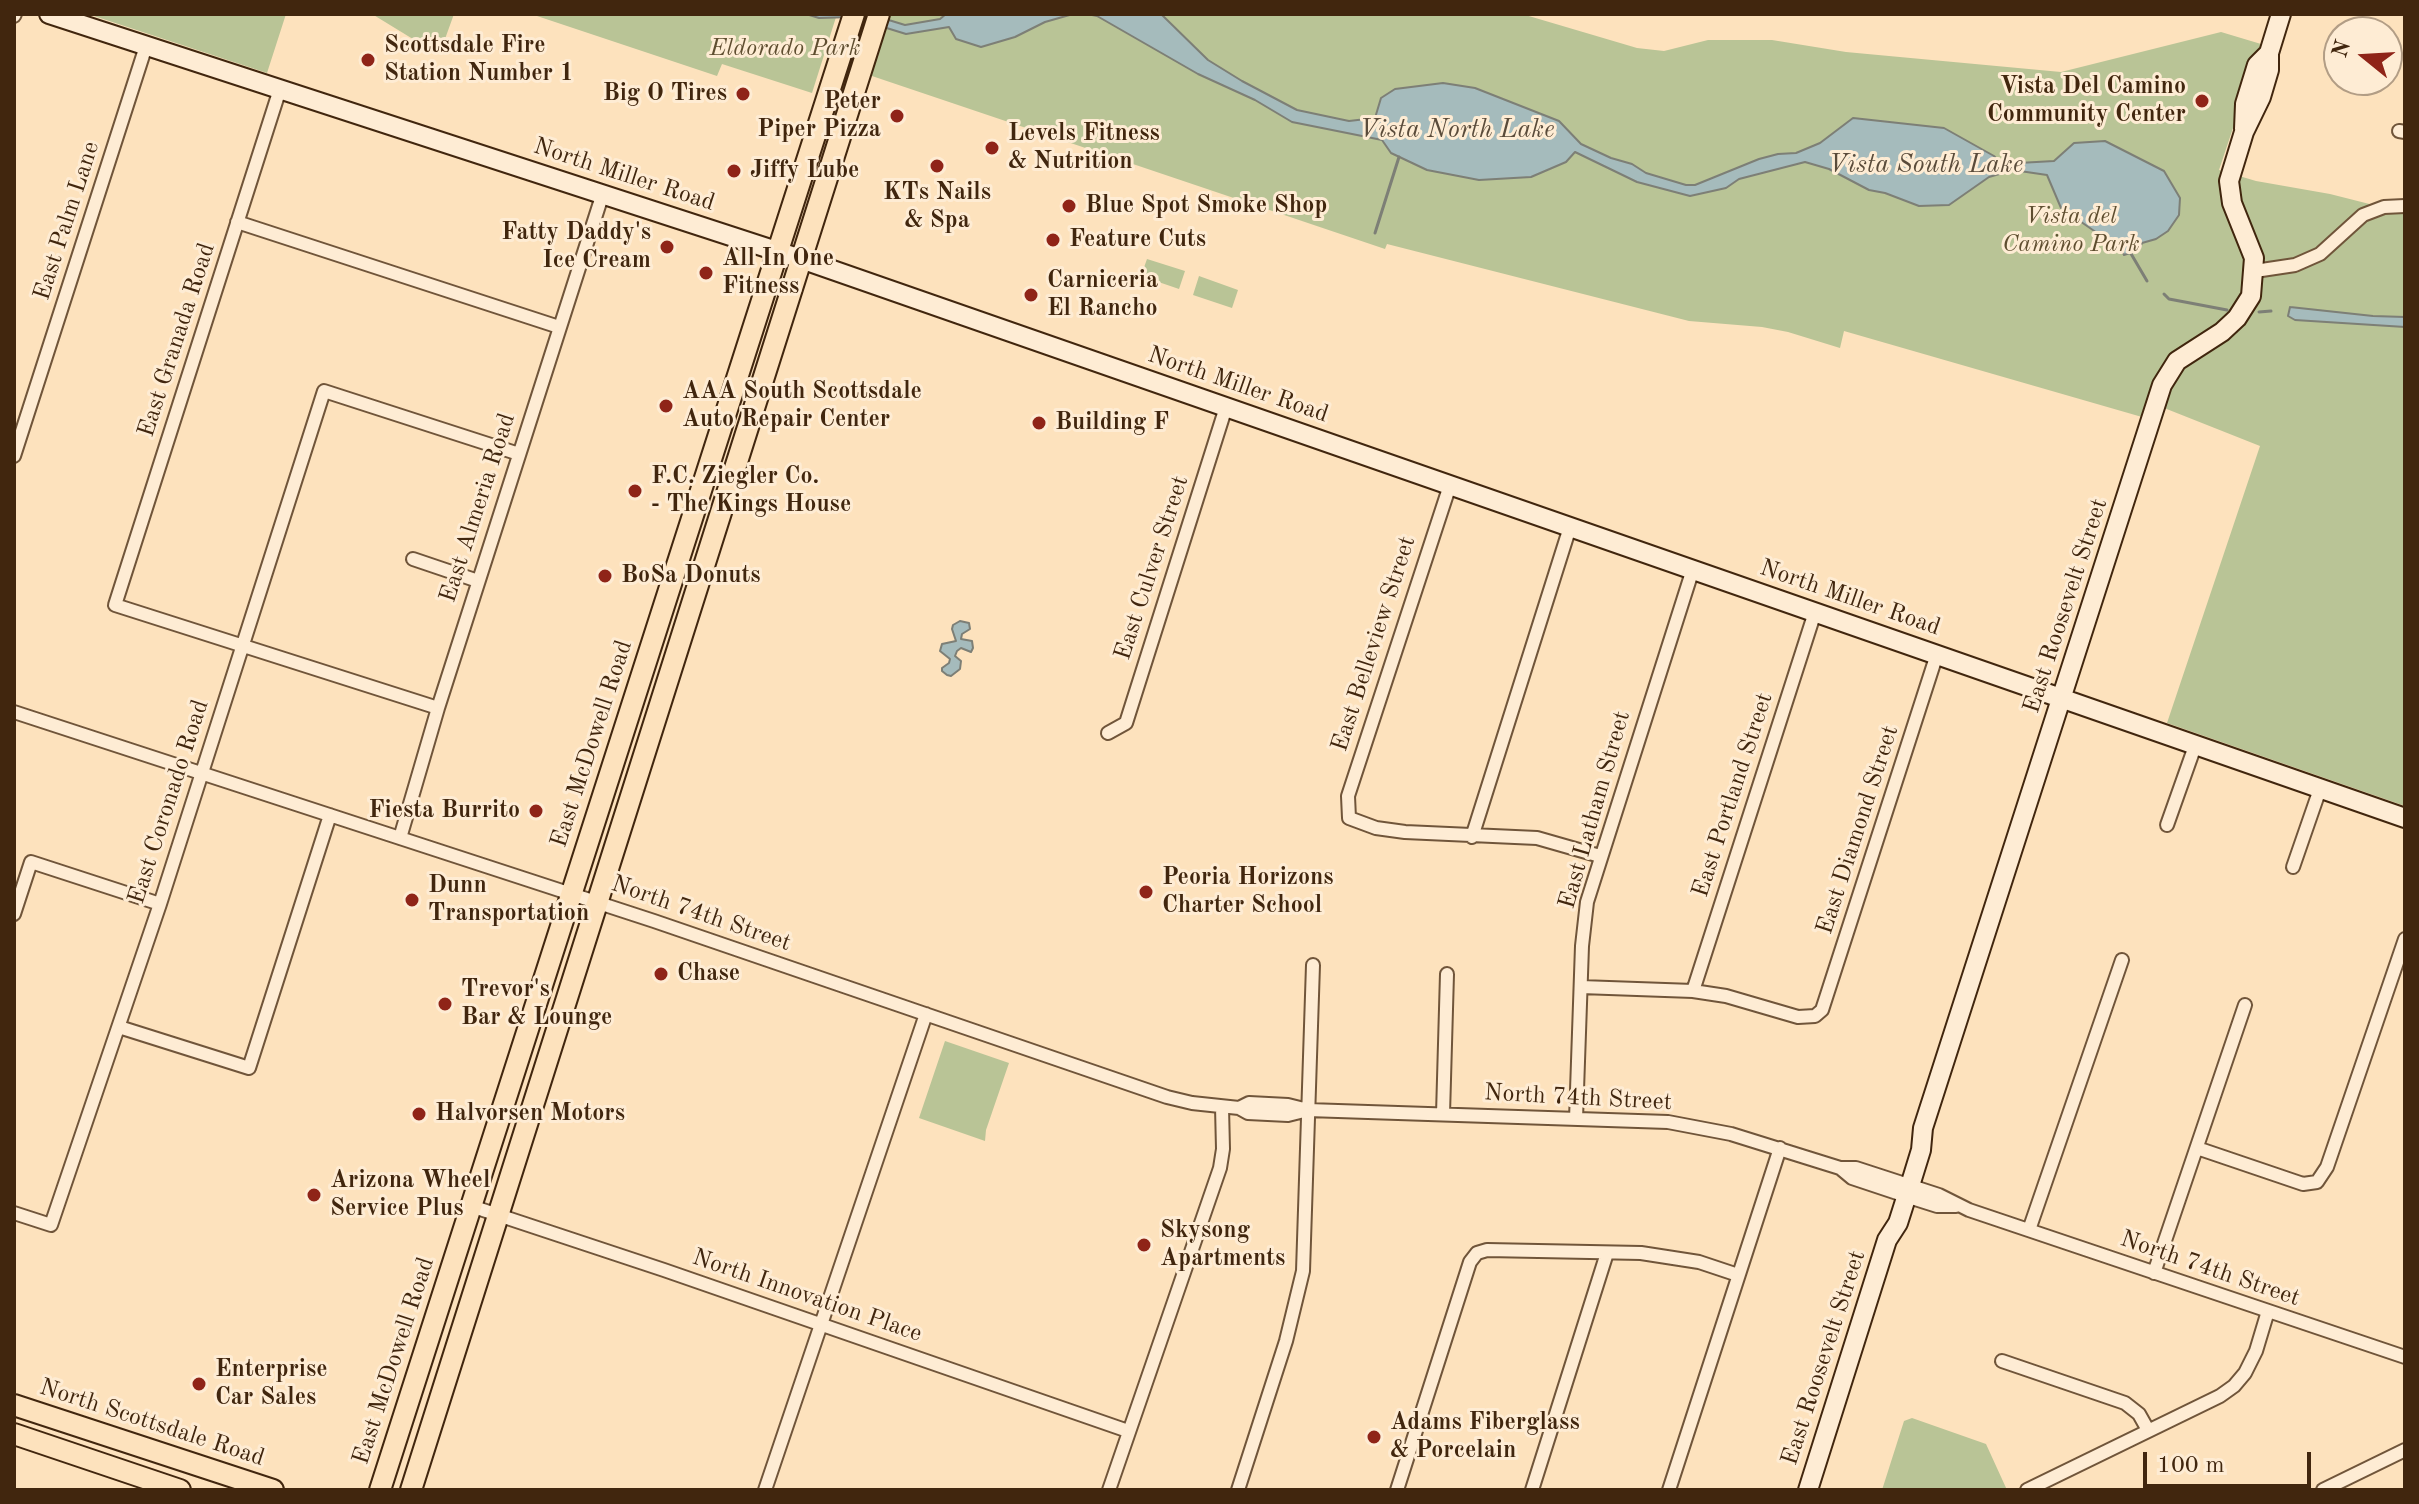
<!DOCTYPE html>
<html>
<head>
<meta charset="utf-8">
<style>
	body { margin:0 }
	#map { position:relative; width:2419px; height:1504px; overflow:hidden; background:#fde2bd; font-family:"Old Standard TT",serif }
	canvas { display:block }
	.frame { position:absolute; inset:0; border:16px solid #41260e; pointer-events:none }
	.north { position:absolute; left:2323px; top:16px; width:80px; height:80px; box-sizing:border-box; background:#feecd4; border:2px solid #b29d85; border-radius:50%; rotate:288deg; font-size:22px; font-weight:700; line-height:32px; text-align:center; color:#41260e }
	.north::after { content:''; display:block; margin:auto; width:28px; height:36px; background:#8f2418; clip-path:polygon(50% 0,100% 100%,50% 72%,0 100%) }
	.scale { position:absolute; left:2143px; top:1452px; width:168px; height:36px; box-sizing:border-box; border:4px solid #41260e; border-top:0; padding-left:10px; font-size:24px; line-height:28px; white-space:nowrap; color:#41260e; -webkit-text-stroke:6px #feecd4; paint-order:stroke }
</style>
</head>
<body>
<div id="map">
<canvas width="2419" height="1504"></canvas>
<div class="frame"></div>
<div class="north">N</div>
<div class="scale">100 m</div>
</div>
<script>
const context = document.querySelector('canvas').getContext('2d');
context.lineJoin = 'round';
function fillPath(path, color) { context.fillStyle = color; context.fill(path, 'evenodd'); }
const toPath = rows => new Path2D(rows.map(r => 'M' + r).join(''));
function strokePath(path, color, width, dash) { context.strokeStyle = color; context.lineWidth = width; context.lineCap = dash ? 'butt' : 'round'; context.setLineDash(dash || []); context.stroke(path); }
function label(font, color, halo, rows, align = 'center') {
  context.font = font + ' "Old Standard TT",serif'; context.lineWidth = 6; context.setLineDash([]); context.textBaseline = 'middle'; context.strokeStyle = halo; context.fillStyle = color; for (const [text, x, y, turn = 0] of rows) {
    context.save(); context.translate(x, y); context.rotate((+turn || 0) * Math.PI / 180); context.textAlign = isNaN(turn) ? turn : align; if (halo) context.strokeText(text, 0, 0); context.fillText(text, 0, 0); context.restore();
  }
}
fillPath(toPath([
	[88,14,286,14,267,73],
	[372,14,454,14,441,50,421,44],
	[531,14,837,14,812,93,722,64,717,76],
	[888,14,1522,14,1637,48,1664,51,1708,40,1772,40,1846,52,2061,72,2221,32,2261,44,2219,170,2256,181,2330,194,2405,213,2405,806,2167,723,2260,446,2149,402,2142,417,1844,331,1840,348,1788,332,1762,327,1689,321,1387,244,1385,249,869,75],
	[1147,259,1185,271,1179,289,1141,276],
	[1199,276,1238,290,1232,308,1193,295],
	[945,1041,1009,1063,986,1130,985,1141,919,1118],
	[1912,1418,1986,1444,2007,1490,1882,1490,1904,1421]
]), '#b9c496');
const water = toPath([
	[806,14,869,14,905,25,940,19,946,14,1073,14,1045,22,1015,37,981,47,956,39,949,27,906,34,851,17,819,18,806,14],
	[1087,14,1161,14,1208,60,1242,81,1297,110,1349,121,1375,118,1381,98,1395,89,1443,83,1475,88,1559,121,1581,144,1611,158,1632,164,1646,173,1686,185,1695,185,1759,159,1778,154,1796,153,1820,143,1853,118,1944,128,1994,156,2001,164,2054,161,2074,143,2105,141,2164,171,2180,198,2179,215,2168,231,2156,239,2142,243,2139,250,2124,255,2118,242,2100,235,2061,208,2047,175,2013,170,1989,177,1949,205,1919,206,1885,193,1869,190,1829,169,1805,162,1739,179,1726,188,1690,196,1637,182,1575,152,1566,162,1531,177,1479,180,1427,170,1391,153,1382,140,1292,122,1255,100,1198,74,1097,16,1087,14],
	[2290,307,2373,316,2405,317,2405,327,2295,320,2288,316,2290,307],
	[960,621,969,623,970,629,962,634,961,639,972,641,973,648,971,652,961,648,957,651,955,656,961,661,960,669,951,676,947,675,942,671,942,668,949,663,950,659,940,651,942,644,956,641,952,629,953,625,960,621]
]);
fillPath(water, '#a5bbbc');
strokePath(water, '#7d7f76', 2);
strokePath(toPath([
	[1375,233,1399,157],
	[2130,252,2147,281],
	[2164,294,2169,299,2227,310],
	[2259,312,2271,311]
]), '#7d7f76', 3);
const street = toPath([
	[14,16,15,14],
	[280,89,115,605,438,708],
	[2399,131,2405,132],
	[237,222,559,327],
	[2255,271,2295,265,2320,254,2363,215,2384,207,2405,206],
	[14,456,146,46],
	[1450,485,1348,796,1349,818,1376,828,1405,832,1537,838,1600,856],
	[413,559,478,581],
	[14,712,654,921,1167,1097,1192,1103,1239,1108,1248,1113,1288,1115,1308,1110],
	[1108,733,1126,723,1226,407],
	[2167,825,2195,746],
	[1472,837,1570,527],
	[400,838,438,708,603,193],
	[2293,867,2320,789],
	[14,914,31,862,160,904],
	[1581,987,1693,991,1726,996,1798,1017,1815,1016,1822,1010,1937,654],
	[1693,991,1815,612],
	[119,1027,249,1068,330,815],
	[1239,1108,1249,1103,1288,1105,1308,1110,1668,1122,1731,1134,1840,1168,1856,1168,1939,1195,1969,1210,2405,1357],
	[1443,1114,1447,974],
	[1576,1119,1582,946,1587,902,1693,569],
	[2197,1148,2303,1184,2317,1182,2327,1167,2405,939],
	[1840,1168,1852,1178,1915,1199,1937,1206,1956,1206],
	[471,1206,664,1270,1128,1431],
	[14,1213,51,1225,160,904,324,391,519,454],
	[2029,1230,2122,960],
	[2154,1273,2245,1005],
	[2002,1361,2125,1403,2139,1414,2148,1430],
	[765,1490,926,1014],
	[1109,1490,1220,1168,1223,1149,1222,1107],
	[1238,1490,1286,1341,1303,1271,1313,965],
	[1397,1490,1470,1262,1477,1253,1487,1250,1641,1253,1699,1262,1738,1275],
	[1532,1490,1607,1253],
	[1669,1490,1780,1148],
	[2027,1490,2220,1396,2234,1386,2245,1373,2256,1351,2268,1311],
	[2323,1490,2405,1450]
]);
const secondary = toPath([
	[49,14,801,259,2405,818],
	[2244,129,2245,104,2257,65,2269,53],
	[1808,1490,1887,1240,1898,1223,1913,1176,1921,1150,1923,1128,2162,385,2177,361,2222,332,2237,318,2251,296,2254,258,2232,203,2229,181,2244,132,2261,97,2269,70,2269,53,2281,14]
]);
const primary = toPath([
	[14,1405,273,1490],
	[14,1434,180,1490],
	[380,1490,854,14],
	[411,1490,879,14]
]);
strokePath(street, '#70553a', 16);
strokePath(secondary, '#41260e', 22);
strokePath(primary, '#41260e', 24);
strokePath(street, '#feecd4', 12);
strokePath(secondary, '#feecd4', 18);
strokePath(primary, '#fde2bd', 20);
for (const [x, y, r, color] of [
	[368,60,8,"#8f2418"],
	[743,94,8,"#8f2418"],
	[2202,101,8,"#8f2418"],
	[897,116,8,"#8f2418"],
	[992,148,8,"#8f2418"],
	[937,166,8,"#8f2418"],
	[734,171,8,"#8f2418"],
	[1069,206,8,"#8f2418"],
	[1053,240,8,"#8f2418"],
	[667,247,8,"#8f2418"],
	[706,273,8,"#8f2418"],
	[1031,295,8,"#8f2418"],
	[666,406,8,"#8f2418"],
	[1039,423,8,"#8f2418"],
	[635,491,8,"#8f2418"],
	[605,576,8,"#8f2418"],
	[536,811,8,"#8f2418"],
	[1146,892,8,"#8f2418"],
	[412,900,8,"#8f2418"],
	[661,974,8,"#8f2418"],
	[445,1004,8,"#8f2418"],
	[419,1114,8,"#8f2418"],
	[314,1195,8,"#8f2418"],
	[1144,1245,8,"#8f2418"],
	[199,1384,8,"#8f2418"],
	[1374,1437,8,"#8f2418"]
]) { const dot = new Path2D(); dot.arc(x, y, r, 0, 2 * Math.PI); context.fillStyle = color; context.fill(dot); strokePath(dot, '#feecd4', 3); }
label('bold 24px', '#41260e', '#feecd4', [
	["Scottsdale Fire",384,46],
	["Station Number 1",384,74],
	["Vista Del Camino",2186,87,"right"],
	["Community Center",2186,115,"right"],
	["Big O Tires",727,94,"right"],
	["Peter",881,102,"right"],
	["Piper Pizza",881,130,"right"],
	["Levels Fitness",1008,134],
	["& Nutrition",1008,162],
	["Jiffy Lube",750,171],
	["KTs Nails",937,193,"center"],
	["& Spa",937,221,"center"],
	["Blue Spot Smoke Shop",1085,206],
	["Fatty Daddy's",651,233,"right"],
	["Ice Cream",651,261,"right"],
	["Feature Cuts",1069,240],
	["All In One",722,259],
	["Fitness",722,287],
	["Carniceria",1047,281],
	["El Rancho",1047,309],
	["AAA South Scottsdale",682,392],
	["Auto Repair Center",682,420],
	["Building F",1055,423],
	["F.C. Ziegler Co.",651,477],
	["- The Kings House",651,505],
	["BoSa Donuts",621,576],
	["Fiesta Burrito",520,811,"right"],
	["Peoria Horizons",1162,878],
	["Charter School",1162,906],
	["Dunn",428,886],
	["Transportation",428,914],
	["Chase",677,974],
	["Trevor's",461,990],
	["Bar & Lounge",461,1018],
	["Halvorsen Motors",435,1114],
	["Arizona Wheel",330,1181],
	["Service Plus",330,1209],
	["Skysong",1160,1231],
	["Apartments",1160,1259],
	["Enterprise",215,1370],
	["Car Sales",215,1398],
	["Adams Fiberglass",1390,1423],
	["& Porcelain",1390,1451]
], 'left');
label('italic 24px', '#5f4e30', '#feecd4', [
	["Eldorado Park",785,49],
	["Vista del",2071,217],
	["Camino Park",2071,245]
]);
label('24px', '#41260e', '#feecd4', [
	["North Miller Road",624,175,18],
	["East Palm Lane",67,221,-72],
	["East Granada Road",177,340,-72],
	["North Miller Road",1238,385,19],
	["East Almeria Road",478,508,-72],
	["East Culver Street",1152,568,-72],
	["North Miller Road",1850,598,19],
	["East Roosevelt Street",2066,606,-72],
	["East Belleview Street",1374,644,-72],
	["East McDowell Road",592,744,-72],
	["East Portland Street",1733,795,-72],
	["East Coronado Road",169,802,-72],
	["East Latham Street",1595,810,-74],
	["East Diamond Street",1858,830,-72],
	["North 74th Street",701,914,19],
	["North 74th Street",1578,1098,3],
	["North 74th Street",2210,1269,19],
	["North Innovation Place",807,1296,19],
	["East Roosevelt Street",1824,1358,-72],
	["East McDowell Road",394,1361,-72],
	["North Scottsdale Road",152,1423,18]
]);
label('italic 26px', '#5a4b3a', '#feecd4', [
	["Vista North Lake",1457,130],
	["Vista South Lake",1926,165]
]);
</script>
</body>
</html>
